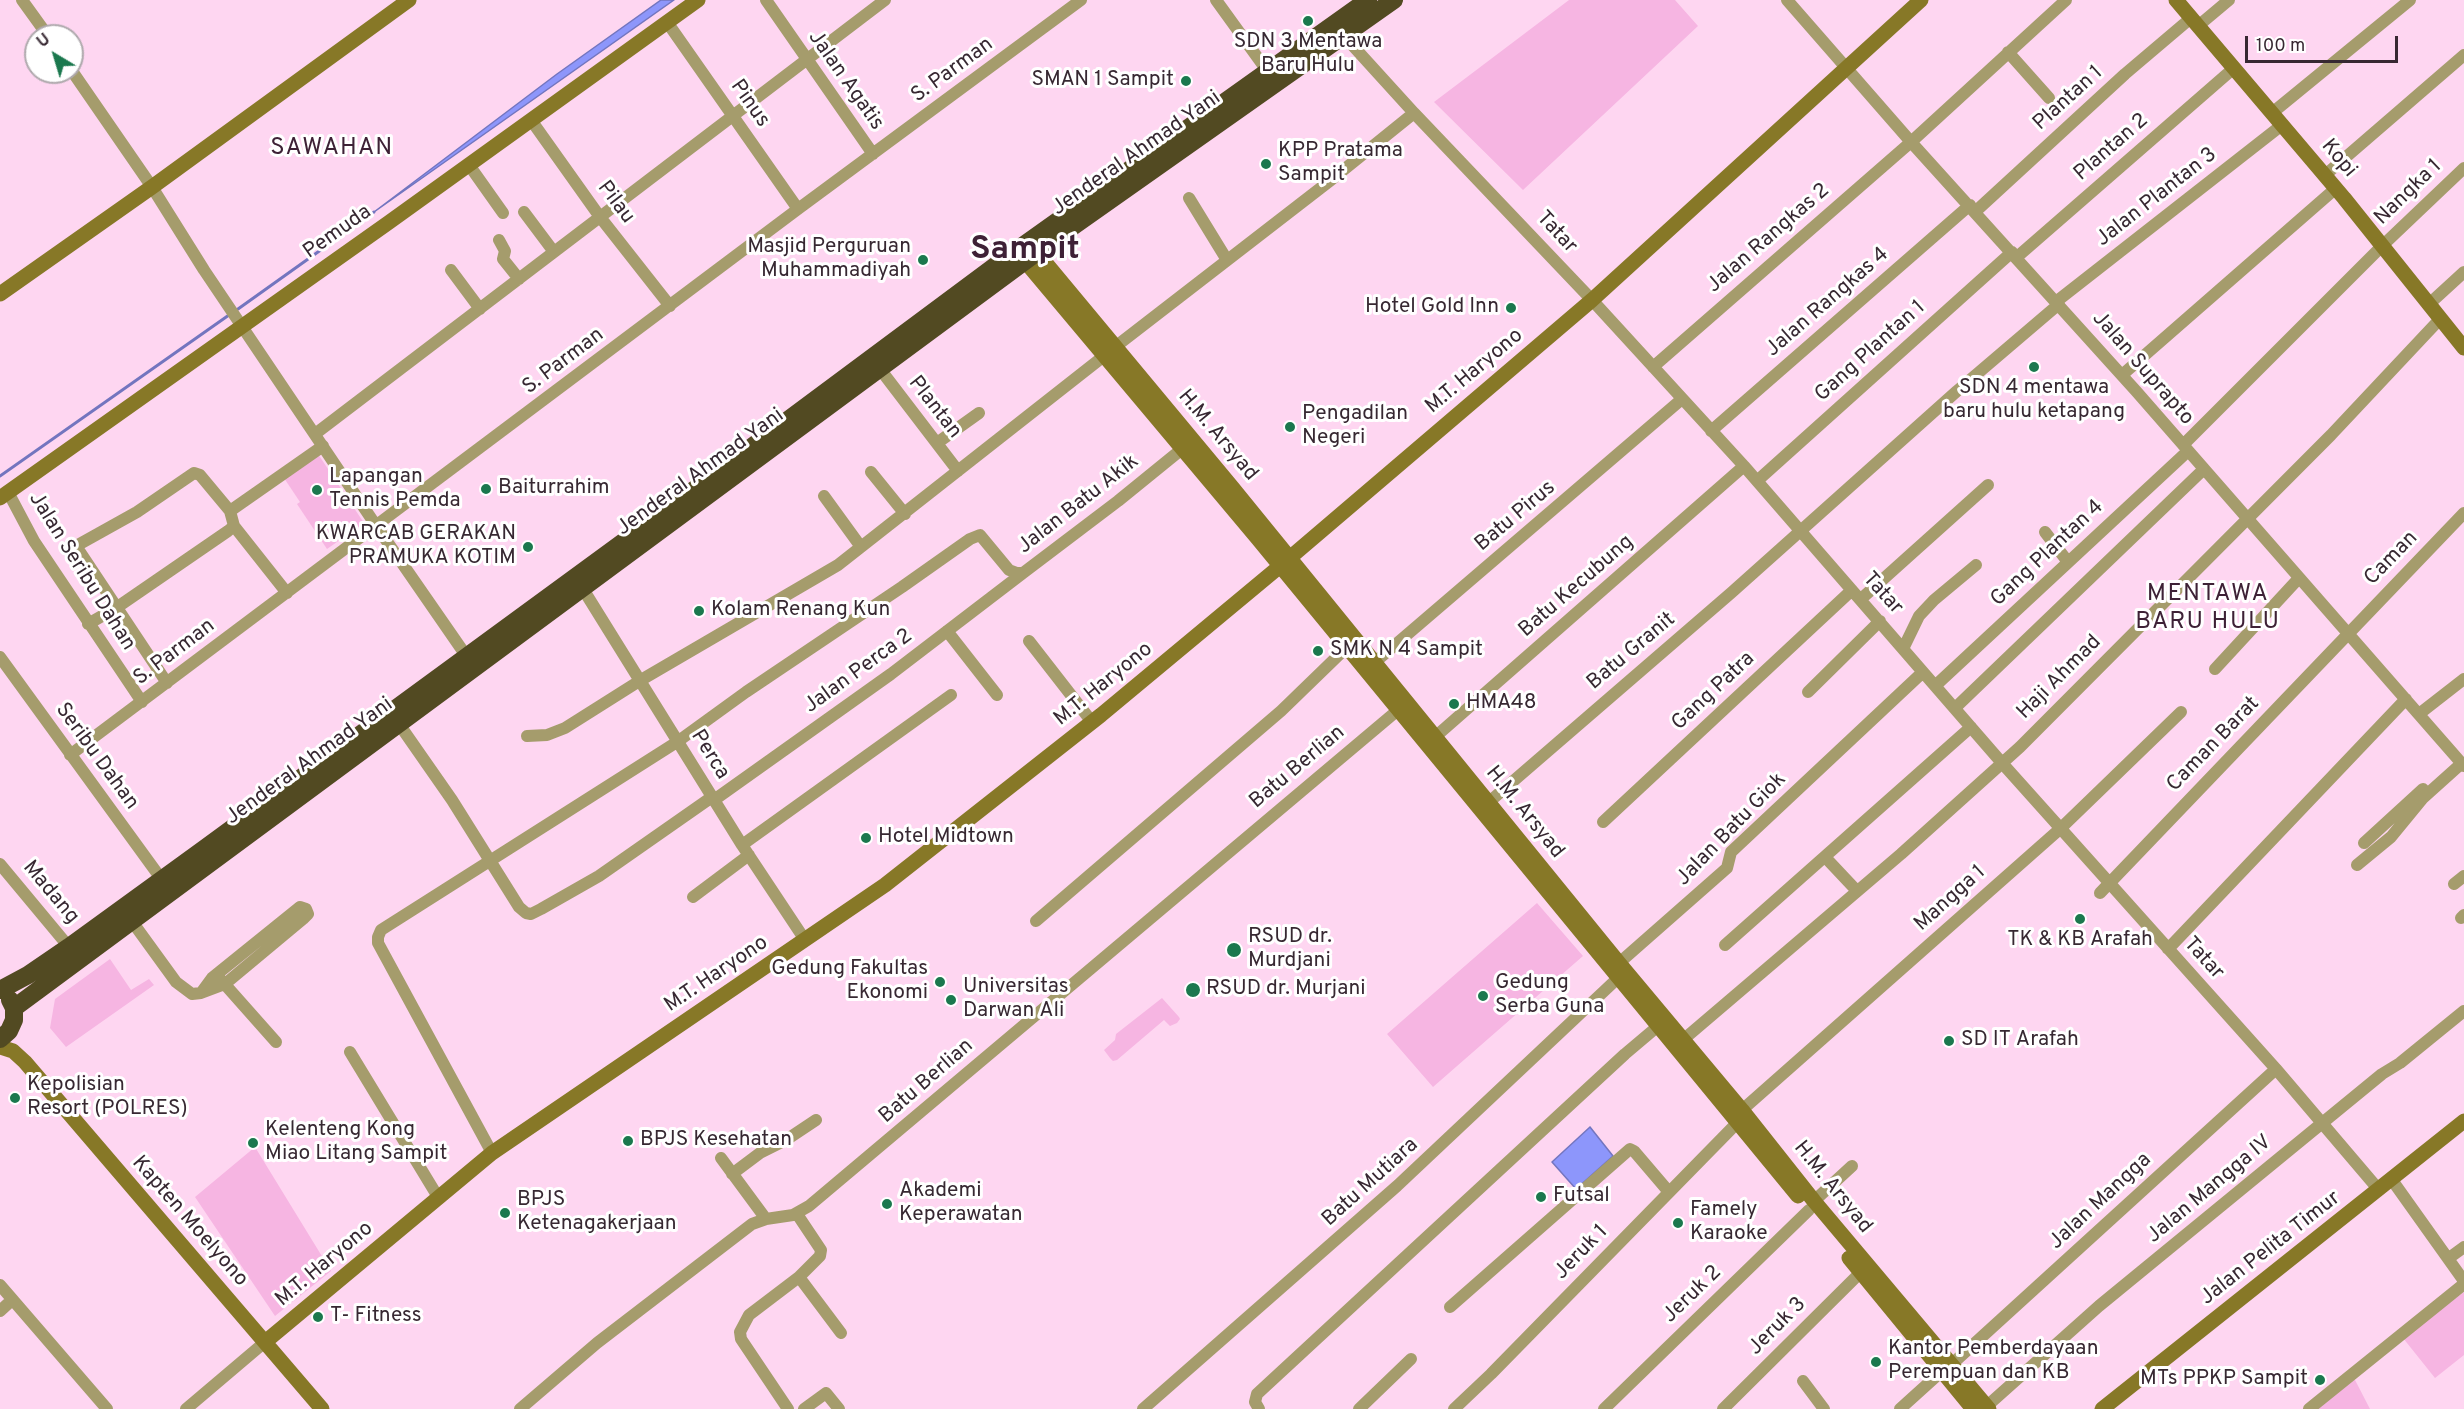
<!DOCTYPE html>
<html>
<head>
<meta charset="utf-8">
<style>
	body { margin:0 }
	#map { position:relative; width:2464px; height:1409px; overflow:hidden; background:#fed6f1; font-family:Overpass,sans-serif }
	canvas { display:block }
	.north { position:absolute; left:24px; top:24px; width:60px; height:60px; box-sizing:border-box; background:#fff; border:2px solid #afa9ad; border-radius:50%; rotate:322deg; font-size:16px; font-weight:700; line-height:24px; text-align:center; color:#372832 }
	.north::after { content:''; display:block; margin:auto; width:21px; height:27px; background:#1b784e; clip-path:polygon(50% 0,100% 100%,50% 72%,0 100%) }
	.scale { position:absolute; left:2245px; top:36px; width:153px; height:27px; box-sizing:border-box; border:3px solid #372832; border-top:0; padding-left:8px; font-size:18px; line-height:21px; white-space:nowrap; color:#372832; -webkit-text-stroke:4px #fff; paint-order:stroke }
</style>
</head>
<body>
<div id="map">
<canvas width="2464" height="1409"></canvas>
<div class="north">U</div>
<div class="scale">100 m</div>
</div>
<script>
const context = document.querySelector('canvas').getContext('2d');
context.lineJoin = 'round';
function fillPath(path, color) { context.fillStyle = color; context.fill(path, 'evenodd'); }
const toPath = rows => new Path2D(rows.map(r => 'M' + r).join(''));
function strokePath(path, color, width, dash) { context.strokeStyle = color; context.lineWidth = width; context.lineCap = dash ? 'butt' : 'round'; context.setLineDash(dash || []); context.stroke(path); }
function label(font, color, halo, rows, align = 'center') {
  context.font = font + ' Overpass,sans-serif'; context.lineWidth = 6; context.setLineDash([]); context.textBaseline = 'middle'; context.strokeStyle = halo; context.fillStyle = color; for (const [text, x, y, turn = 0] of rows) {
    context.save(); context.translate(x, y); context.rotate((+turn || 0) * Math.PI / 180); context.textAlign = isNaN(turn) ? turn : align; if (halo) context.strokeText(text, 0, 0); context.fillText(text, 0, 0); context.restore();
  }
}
fillPath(toPath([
	[1569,0,1675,0,1698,26,1523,190,1434,102],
	[318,454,364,523,327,549,297,504,300,502,284,478],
	[1537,903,1583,956,1433,1087,1387,1034],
	[110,959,131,990,149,979,154,985,66,1047,50,1028,55,999],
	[1162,998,1179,1017,1180,1019,1177,1023,1170,1026,1164,1020,1117,1060,1113,1061,1110,1058,1104,1050,1115,1040,1116,1034],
	[255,1147,331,1271,275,1316,195,1197],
	[2464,1292,2464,1355,2435,1378,2403,1338],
	[2355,1380,2370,1409,2312,1409,2345,1381]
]), '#f6b5e2');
const water = toPath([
	[661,0,674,0,374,212,557,74,661,0],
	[1590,1127,1613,1156,1576,1189,1552,1162,1590,1127]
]);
fillPath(water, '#8d96fb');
strokePath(water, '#7375bf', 1.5);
strokePath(toPath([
	[238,309,374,212],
	[0,476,229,315]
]), '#7375bf', 3);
strokePath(toPath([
	[22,0,48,36],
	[766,0,873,154],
	[1216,0,1268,72],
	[1787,0,1911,142,2136,391,2464,766],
	[667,22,798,209],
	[2198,26,2229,0],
	[1344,36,1414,113,1592,300,1744,466,2002,763,2276,1069,2379,1190],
	[2008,52,2049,98],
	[72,71,152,187,204,270,377,527,467,657],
	[2272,113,2410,0],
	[531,120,600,217,670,306],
	[469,165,503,213],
	[2324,176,2464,55],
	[1189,198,1227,260],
	[1976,211,2125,74,2191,18],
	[524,212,554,252],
	[499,240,505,251,503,259,519,279],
	[2017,257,2234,68],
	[451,270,480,309],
	[2057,301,2282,125],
	[2428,305,2464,272],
	[1115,347,1331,180,1414,113],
	[1653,367,1911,142,2066,0],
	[880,369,958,471],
	[2122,375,2335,189],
	[1711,431,1970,205],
	[315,434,885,0],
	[937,443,979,413],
	[2183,445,2381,247,2464,168],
	[871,472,905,514],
	[1757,481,2012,252],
	[8,492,34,541,142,702],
	[824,496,861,547],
	[234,526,287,593],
	[2045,532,2068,562],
	[583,589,742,845,805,940],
	[1861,599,1988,485],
	[88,624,116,608,228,531,234,526,230,511,323,446],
	[947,631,997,695],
	[1029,641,1092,722],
	[1903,649,1919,616,1934,600,1976,565],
	[0,657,165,884],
	[1374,663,1682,399],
	[2215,669,2299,578],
	[167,683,76,546,137,512,194,473,200,475,230,511],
	[1935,686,2188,451],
	[1808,692,1880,621],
	[1955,708,2204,469],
	[2419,714,2464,679],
	[399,724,452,800,519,907,526,913,531,914,541,909,599,876,712,797],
	[527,736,547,735,565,728,641,680,838,565,1104,356],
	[1435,737,1744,466],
	[70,755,798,209,1081,0],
	[714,800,891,674,1023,573],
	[1489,802,1731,593,1957,391,2059,304],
	[1603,822,1852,590],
	[2364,843,2423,789],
	[742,845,951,695],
	[1825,857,1857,891],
	[0,864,69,947],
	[2357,865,2391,837,2423,798,2461,764],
	[2454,884,2464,876],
	[2100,893,2464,513],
	[693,897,749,855],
	[2461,918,2464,915],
	[131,920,176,982,192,994,201,993,225,984,303,919,308,914,306,909,300,907,212,978,201,993],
	[1036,921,1281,711,1346,648],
	[1725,945,1971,727],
	[2168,949,2406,699],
	[1619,963,1727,868,1731,852,1923,672],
	[221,980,276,1042],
	[1684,1039,1901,854,2020,747,2331,435,2440,319],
	[350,1052,438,1197],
	[1742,1110,2061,828,2181,712],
	[492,1153,378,943,378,937,381,930,677,742,746,692,902,587,970,539,980,535,1009,570,1017,573,1023,573,1118,501,1182,449],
	[721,1158,766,1219],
	[732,1174,760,1153,786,1140,816,1120],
	[2392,1180,2464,1281],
	[1814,1201,1852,1166],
	[2449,1258,2464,1247],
	[799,1277,841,1333],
	[0,1285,107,1409],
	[1450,1307,1630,1149,1634,1151,1669,1192],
	[0,1311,12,1300],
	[1952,1364,2276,1069],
	[1803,1381,1824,1409],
	[1987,1406,2099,1306,2382,1074,2400,1063,2464,1011],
	[186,1409,265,1342],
	[520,1409,597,1343,752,1224,766,1219,793,1215,809,1206,1398,710],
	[788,1409,741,1339,740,1332,749,1315,799,1277,820,1256,821,1250,797,1214],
	[804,1409,826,1393,839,1409],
	[1143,1409,1397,1186,1618,978],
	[1259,1409,1255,1402,1257,1394,1625,1054,1657,1027],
	[1359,1409,1411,1359],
	[1454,1409,1491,1374,1737,1123],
	[1604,1409,1809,1210],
	[1723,1409,1861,1272],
	[1900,1409,1942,1371],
	[2309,1409,2464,1284]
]), '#a59c6c', 12);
strokePath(toPath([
	[2176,0,2344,198,2464,348],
	[1030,244,1232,487,1619,963,1742,1110,1814,1201,1989,1409],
	[1018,253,1258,539,1798,1196],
	[0,294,152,187,409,0],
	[0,498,388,223,698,0],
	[0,1047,13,1051,25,1062,322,1409],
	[1849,1258,1973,1409],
	[265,1342,492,1153,885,885,1101,715,1279,567,1592,300,1921,0],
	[2102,1409,2464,1121]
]), '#877827', 15);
strokePath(toPath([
	[0,990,28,975,69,947,204,849,663,513,1010,255,1368,0],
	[14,1008,1048,244,1394,0],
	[0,1039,9,1031,14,1020,14,1008,10,1000]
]), '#524a22', 18);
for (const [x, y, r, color] of [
	[1308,21,6,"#1b784e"],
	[1186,81,6,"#1b784e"],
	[1266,164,6,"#1b784e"],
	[923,260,6,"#1b784e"],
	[1511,308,6,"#1b784e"],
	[2034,367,6,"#1b784e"],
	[1290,427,6,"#1b784e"],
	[486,489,6,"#1b784e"],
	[317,490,6,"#1b784e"],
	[528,547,6,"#1b784e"],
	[699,611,6,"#1b784e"],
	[1318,651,6,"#1b784e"],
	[1454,704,6,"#1b784e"],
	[866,838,6,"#1b784e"],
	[2080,919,6,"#1b784e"],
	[1234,950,8,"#1b784e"],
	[940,982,6,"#1b784e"],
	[1193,990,8,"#1b784e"],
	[1483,996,6,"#1b784e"],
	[951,1000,6,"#1b784e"],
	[1949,1041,6,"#1b784e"],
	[15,1098,6,"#1b784e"],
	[628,1141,6,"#1b784e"],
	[253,1143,6,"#1b784e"],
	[1541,1197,6,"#1b784e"],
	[887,1204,6,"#1b784e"],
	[505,1213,6,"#1b784e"],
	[1678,1223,6,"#1b784e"],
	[318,1317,6,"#1b784e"],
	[1876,1362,6,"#1b784e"],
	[2320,1380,6,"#1b784e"]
]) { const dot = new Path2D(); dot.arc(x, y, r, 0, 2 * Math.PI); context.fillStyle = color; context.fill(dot); strokePath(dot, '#fff', 2); }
label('21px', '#372832', '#fff', [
	["SDN 3 Mentawa",1308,43,"center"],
	["Baru Hulu",1308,67,"center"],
	["SMAN 1 Sampit",1174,81,"right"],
	["KPP Pratama",1278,152],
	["Sampit",1278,176],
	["Masjid Perguruan",911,248,"right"],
	["Muhammadiyah",911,272,"right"],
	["Hotel Gold Inn",1499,308,"right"],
	["SDN 4 mentawa",2034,389,"center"],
	["baru hulu ketapang",2034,413,"center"],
	["Pengadilan",1302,415],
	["Negeri",1302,439],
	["Lapangan",329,478],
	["Tennis Pemda",329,502],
	["Baiturrahim",498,489],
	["KWARCAB GERAKAN",516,535,"right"],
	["PRAMUKA KOTIM",516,559,"right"],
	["Kolam Renang Kun",711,611],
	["SMK N 4 Sampit",1330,651],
	["HMA48",1466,704],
	["Hotel Midtown",878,838],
	["RSUD dr.",1248,938],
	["Murdjani",1248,962],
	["TK & KB Arafah",2080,941,"center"],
	["Gedung Fakultas",928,970,"right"],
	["Ekonomi",928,994,"right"],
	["Gedung",1495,984],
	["Serba Guna",1495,1008],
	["Universitas",963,988],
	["Darwan Ali",963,1012],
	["RSUD dr. Murjani",1206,990],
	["SD IT Arafah",1961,1041],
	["Kepolisian",27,1086],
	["Resort (POLRES)",27,1110],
	["Kelenteng Kong",265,1131],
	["Miao Litang Sampit",265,1155],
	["BPJS Kesehatan",640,1141],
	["Akademi",899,1192],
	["Keperawatan",899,1216],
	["Futsal",1553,1197],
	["BPJS",517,1201],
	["Ketenagakerjaan",517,1225],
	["Famely",1690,1211],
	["Karaoke",1690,1235],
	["T- Fitness",330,1317],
	["Kantor Pemberdayaan",1888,1350],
	["Perempuan dan KB",1888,1374],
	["MTs PPKP Sampit",2308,1380,"right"]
], 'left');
label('21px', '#372832', '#fff', [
	["S. Parman",953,71,-36],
	["Jalan Agatis",845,81,55],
	["Plantan 1",2069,99,-42],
	["Pinus",749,104,55],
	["Plantan 2",2112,148,-41],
	["Jenderal Ahmad Yani",1137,154,-35],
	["Kopi",2338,159,50],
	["Nangka 1",2409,193,-44],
	["Jalan Plantan 3",2157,198,-38],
	["Pilau",615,203,53],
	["Pemuda",338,233,-35],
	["Tatar",1556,233,47],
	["Jalan Rangkas 2",1769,239,-41],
	["Jalan Rangkas 4",1828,303,-41],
	["Gang Plantan 1",1871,352,-42],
	["S. Parman",564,362,-37],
	["Jalan Suprapto",2142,369,49],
	["M.T. Haryono",1475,372,-40],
	["Plantan",934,408,52],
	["H.M. Arsyad",1217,436,50],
	["Jenderal Ahmad Yani",701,473,-36],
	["Jalan Batu Akik",1079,505,-38],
	["Batu Pirus",1516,517,-40],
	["Gang Plantan 4",2048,554,-43],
	["Caman",2392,559,-46],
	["Jalan Seribu Dahan",81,572,58],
	["Batu Kecubung",1577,587,-41],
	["Tatar",1882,594,48],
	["Batu Granit",1632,652,-40],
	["S. Parman",175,653,-37],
	["Jalan Perca 2",859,672,-36],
	["Haji Ahmad",2060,678,-45],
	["M.T. Haryono",1104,685,-39],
	["Gang Patra",1714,692,-43],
	["Caman Barat",2214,745,-46],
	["Perca",709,755,58],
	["Seribu Dahan",96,757,54],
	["Jenderal Ahmad Yani",310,762,-36],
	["Batu Berlian",1298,768,-40],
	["H.M. Arsyad",1524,813,51],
	["Jalan Batu Giok",1732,830,-46],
	["Madang",50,893,50],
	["Mangga 1",1951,899,-42],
	["Tatar",2203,959,48],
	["M.T. Haryono",717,975,-34],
	["Batu Berlian",927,1082,-41],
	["Batu Mutiara",1371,1183,-42],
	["H.M. Arsyad",1832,1188,51],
	["Jalan Mangga IV",2210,1190,-40],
	["Jalan Mangga",2101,1202,-43],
	["Kapten Moelyono",189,1222,49],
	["Jalan Pelita Timur",2271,1249,-38],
	["Jeruk 1",1582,1253,-46],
	["M.T. Haryono",325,1265,-40],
	["Jeruk 2",1693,1295,-44],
	["Jeruk 3",1778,1327,-45]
]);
context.letterSpacing = '1.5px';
label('24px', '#3e2136', '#fff', [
	["SAWAHAN",332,149],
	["MENTAWA",2208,595],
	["BARU HULU",2208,623]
]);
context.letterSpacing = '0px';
label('bold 33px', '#3e2136', '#fff', [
	["Sampit",1025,251]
]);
</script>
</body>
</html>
